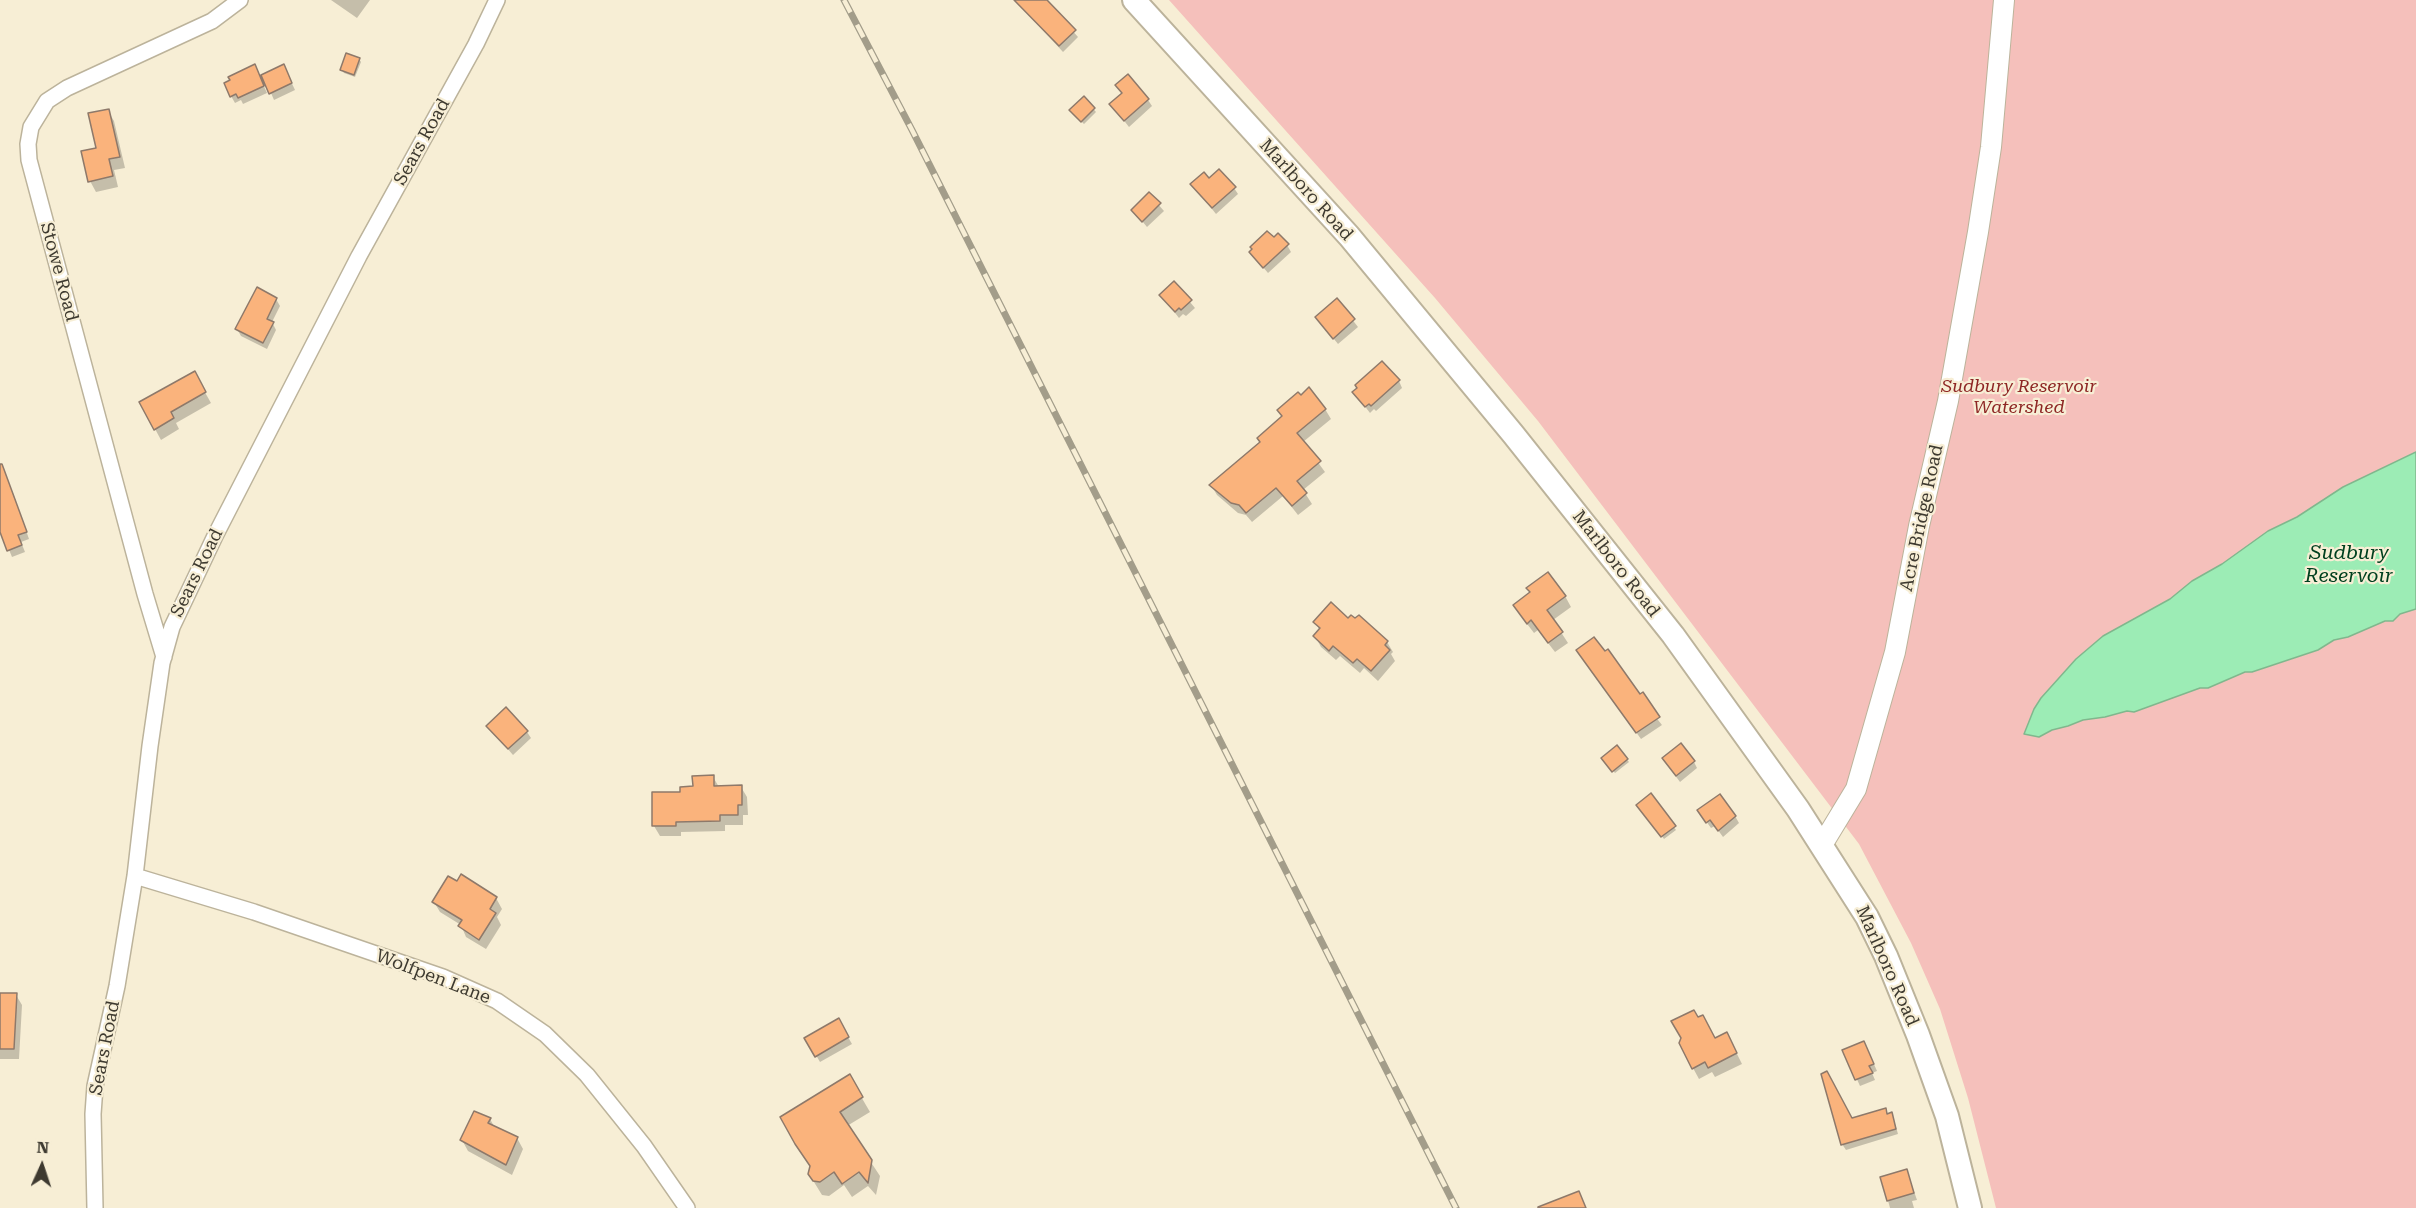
<!DOCTYPE html>
<html>
<head>
<meta charset="utf-8">
<style>
	body { margin:0 }
	#map { position:relative; width:2416px; height:1208px; overflow:hidden; background:#f7eed5; font-family:"Roboto Serif",serif }
	canvas { display:block }
	.north { position:absolute; left:12px; top:1136px; width:60px; height:60px; -webkit-text-stroke:4px #f7eed5; paint-order:stroke; rotate:3deg; font-size:16px; font-weight:700; line-height:24px; text-align:center; color:#3e3a30 }
	.north::after { content:''; display:block; margin:auto; width:21px; height:27px; background:#3e3a30; clip-path:polygon(50% 0,100% 100%,50% 72%,0 100%) }
</style>
</head>
<body>
<div id="map">
<canvas width="2416" height="1208"></canvas>
<div class="north">N</div>
</div>
<script>
const context = document.querySelector('canvas').getContext('2d');
context.lineJoin = 'round';
function fillPath(path, color) { context.fillStyle = color; context.fill(path, 'evenodd'); }
const toPath = rows => new Path2D(rows.map(r => 'M' + r).join(''));
function strokePath(path, color, width, dash) { context.strokeStyle = color; context.lineWidth = width; context.lineCap = dash ? 'butt' : 'round'; context.setLineDash(dash || []); context.stroke(path); }
function label(font, color, halo, rows, align = 'center') {
  context.font = font + ' "Roboto Serif",serif'; context.lineWidth = 4.5; context.setLineDash([]); context.textBaseline = 'middle'; context.strokeStyle = halo; context.fillStyle = color; for (const [text, x, y, turn = 0] of rows) {
    context.save(); context.translate(x, y); context.rotate((+turn || 0) * Math.PI / 180); context.textAlign = isNaN(turn) ? turn : align; if (halo) context.strokeText(text, 0, 0); context.fillText(text, 0, 0); context.restore();
  }
}
fillPath(toPath([
	[1169,0,2416,0,2416,1208,1996,1208,1968,1098,1940,1009,1911,943,1859,844,1538,421,1435,298]
]), '#f5c0bb');
const water = toPath([
	[2416,452,2416,609,2400,614,2393,621,2385,621,2348,637,2334,640,2318,650,2252,672,2245,672,2208,688,2200,688,2134,712,2127,711,2105,717,2083,720,2068,726,2052,730,2039,737,2024,734,2034,709,2041,698,2076,659,2103,636,2170,599,2192,581,2222,564,2268,531,2297,517,2343,487,2416,452]
]);
fillPath(water, '#9cecb5');
strokePath(water, '#80b78d', 1.5);
fillPath(toPath([
	[331,0,370,0,357,18],
	[1015,0,1045,0,1078,37,1063,52],
	[359,59,361,62,355,77,344,73,342,70],
	[258,73,267,93,243,104,241,100,235,103,231,96],
	[287,73,295,90,274,100,271,93],
	[1117,85,1148,100,1152,106,1129,127,1111,104,1123,94],
	[1084,98,1096,112,1084,124,1073,113],
	[108,111,114,121,125,168,114,170,118,187,96,192,90,181],
	[1192,184,1234,188,1238,194,1216,214],
	[1149,194,1164,211,1147,227,1133,210],
	[1273,239,1287,245,1291,252,1268,273,1251,253],
	[1174,283,1195,308,1186,316,1183,314,1179,318,1161,295],
	[276,299,280,306,272,322,276,330,267,349,241,336,237,329],
	[1337,300,1358,327,1338,344,1317,318],
	[194,373,211,403,176,423,179,429,161,440,141,403],
	[1399,381,1402,388,1376,411,1374,409,1370,413,1354,392],
	[1325,409,1331,419,1303,442,1325,472,1303,490,1312,504,1298,515,1283,496,1252,522,1246,515,1238,513,1217,495,1211,485],
	[0,490,13,493,29,539,21,542,25,552,12,557,0,528],
	[1565,596,1571,607,1553,620,1568,643,1555,652,1538,630,1534,633,1521,616],
	[1349,620,1387,642,1393,652,1391,654,1395,661,1378,681,1364,668,1360,673,1340,656,1336,660,1321,647,1315,636,1320,631,1315,622],
	[1582,657,1639,696,1662,725,1641,739],
	[488,726,527,732,531,738,513,755],
	[1617,747,1629,762,1615,773,1605,761],
	[1663,759,1694,762,1697,768,1680,782],
	[713,777,719,787,741,787,747,797,748,815,743,815,743,825,725,825,725,831,681,832,681,836,660,836,654,826,682,794],
	[1651,795,1676,830,1664,839,1640,808],
	[1735,816,1739,823,1723,837,1715,826,1711,828,1703,817],
	[457,883,496,898,502,909,497,917,501,925,486,949,466,937,461,925,440,912,434,902],
	[0,994,16,995,22,1005,19,1059,0,1059],
	[838,1020,852,1044,820,1062,806,1038],
	[1715,1040,1732,1044,1742,1064,1715,1077,1712,1072,1699,1079,1693,1068],
	[1864,1042,1877,1071,1872,1073,1875,1080,1860,1086,1844,1051],
	[849,1076,870,1112,847,1126,880,1176,876,1195,868,1186,852,1197,844,1185,829,1196,822,1195,809,1174,811,1168,782,1118],
	[1885,1110,1894,1120,1898,1134,1846,1150,1842,1144,1851,1120],
	[490,1119,495,1128,517,1138,523,1149,512,1175,468,1151,462,1140],
	[1907,1171,1917,1200,1912,1201,1914,1208,1890,1208,1882,1178]
]), '#0003');
const building = toPath([
	[1014,0,1047,0,1076,30,1059,46,1014,0],
	[346,53,360,58,354,75,340,70,346,53],
	[255,64,264,86,238,98,236,94,230,97,224,83,230,80,228,77,255,64],
	[284,64,292,83,269,94,261,75,284,64],
	[1128,74,1149,99,1124,121,1109,104,1122,93,1115,85,1128,74],
	[1084,96,1095,108,1081,122,1069,110,1084,96],
	[109,109,120,157,109,159,113,176,88,182,81,151,96,148,88,113,109,109],
	[1219,169,1236,187,1212,208,1190,184,1204,172,1209,178,1219,169],
	[1149,192,1161,203,1142,222,1131,210,1149,192],
	[1267,231,1274,237,1278,233,1289,244,1263,268,1249,252,1252,249,1250,247,1267,231],
	[1174,281,1192,300,1181,310,1179,308,1175,312,1159,295,1174,281],
	[257,287,277,298,267,319,274,322,263,343,235,329,257,287],
	[1337,298,1355,319,1333,339,1315,317,1337,298],
	[1382,361,1400,380,1371,406,1369,404,1365,407,1352,392,1357,388,1355,385,1382,361],
	[195,371,206,392,171,412,174,418,154,430,139,402,195,371],
	[1309,387,1326,409,1297,433,1321,461,1297,481,1307,493,1292,506,1276,488,1246,513,1239,505,1231,503,1209,485,1260,442,1257,438,1282,416,1277,410,1298,392,1301,395,1309,387],
	[0,464,2,464,27,532,18,535,22,545,7,551,0,532,0,464],
	[1548,572,1566,596,1547,610,1563,632,1548,643,1531,620,1527,624,1513,605,1530,592,1526,588,1548,572],
	[1331,602,1348,618,1351,615,1355,618,1359,615,1388,641,1385,645,1390,650,1371,671,1357,659,1353,663,1333,646,1329,651,1313,636,1320,628,1313,622,1331,602],
	[1594,637,1605,651,1608,649,1640,694,1643,692,1660,717,1636,733,1576,650,1594,637],
	[506,707,528,731,508,749,486,726,506,707],
	[1681,743,1695,761,1676,776,1662,758,1681,743],
	[1617,745,1628,759,1612,772,1601,758,1617,745],
	[714,775,714,786,742,785,742,805,738,805,738,815,720,815,720,821,676,822,676,826,652,826,652,792,680,792,680,787,693,786,692,776,714,775],
	[1651,793,1676,826,1661,837,1636,805,1651,793],
	[1720,794,1736,816,1718,831,1710,820,1706,823,1697,810,1720,794],
	[461,874,497,897,490,909,496,913,479,940,458,926,462,920,432,902,448,876,457,881,461,874],
	[0,993,17,993,14,1049,0,1049,0,993],
	[1694,1010,1698,1017,1703,1015,1715,1038,1727,1032,1737,1053,1708,1068,1705,1062,1692,1069,1679,1043,1681,1038,1671,1021,1694,1010],
	[839,1018,849,1037,815,1057,804,1038,839,1018],
	[1864,1041,1874,1064,1869,1066,1873,1073,1855,1080,1842,1050,1864,1041],
	[1827,1071,1852,1118,1886,1108,1887,1114,1892,1112,1896,1129,1841,1145,1821,1074,1827,1071],
	[850,1074,863,1097,840,1112,872,1160,868,1183,859,1172,842,1184,834,1172,820,1182,813,1181,808,1174,810,1166,795,1144,780,1117,850,1074],
	[474,1111,491,1118,488,1123,518,1137,506,1165,460,1140,474,1111],
	[1907,1169,1914,1193,1887,1201,1880,1177,1907,1169],
	[1579,1191,1586,1208,1538,1208,1538,1207,1579,1191]
]);
fillPath(building, '#fab37c');
strokePath(building, '#8e796a', 1.5);
const minor = toPath([
	[164,657,145,594,29,160,28,144,31,127,47,101,67,88,212,21,240,0],
	[135,876,254,912,443,977,497,1001,545,1034,587,1075,644,1146,687,1208],
	[95,1208,93,1114,95,1086,117,986,135,876,150,746,162,663,172,627,215,536,359,256,476,44,497,0]
]);
const tertiary = toPath([
	[1822,845,1856,789,1895,652,1919,526,1948,401,1978,232,1991,147,2004,0]
]);
const secondary = toPath([
	[1134,0,1349,236,1513,434,1673,635,1798,809,1867,917,1886,956,1918,1035,1947,1116,1970,1208]
]);
strokePath(minor, '#bcb39b', 18);
strokePath(tertiary, '#bcb39b', 22);
strokePath(secondary, '#bcb39b', 26);
strokePath(minor, '#fff', 15);
strokePath(tertiary, '#fff', 20);
strokePath(secondary, '#fff', 22);
const rail = toPath([
	[844,0,912,130,1456,1208]
]);
strokePath(rail, '#a39d8a', 7);
strokePath(rail, '#f7eed5', 4.5, [14]);
label('18px', '#3e3a30', '#f7eed5', [
	["Sears Road",422,142,-61],
	["Marlboro Road",1306,190,48],
	["Stowe Road",59,272,75],
	["Acre Bridge Road",1922,518,-78],
	["Marlboro Road",1616,564,52],
	["Sears Road",197,573,-64],
	["Marlboro Road",1887,966,66],
	["Wolfpen Lane",433,977,21],
	["Sears Road",105,1048,-79]
]);
label('italic 18px', '#8e2725', '#f7eed5', [
	["Sudbury Reservoir",2019,387],
	["Watershed",2019,408]
]);
label('italic 20px', '#00401f', '#f7eed5', [
	["Sudbury",2349,553],
	["Reservoir",2349,576]
]);
</script>
</body>
</html>
